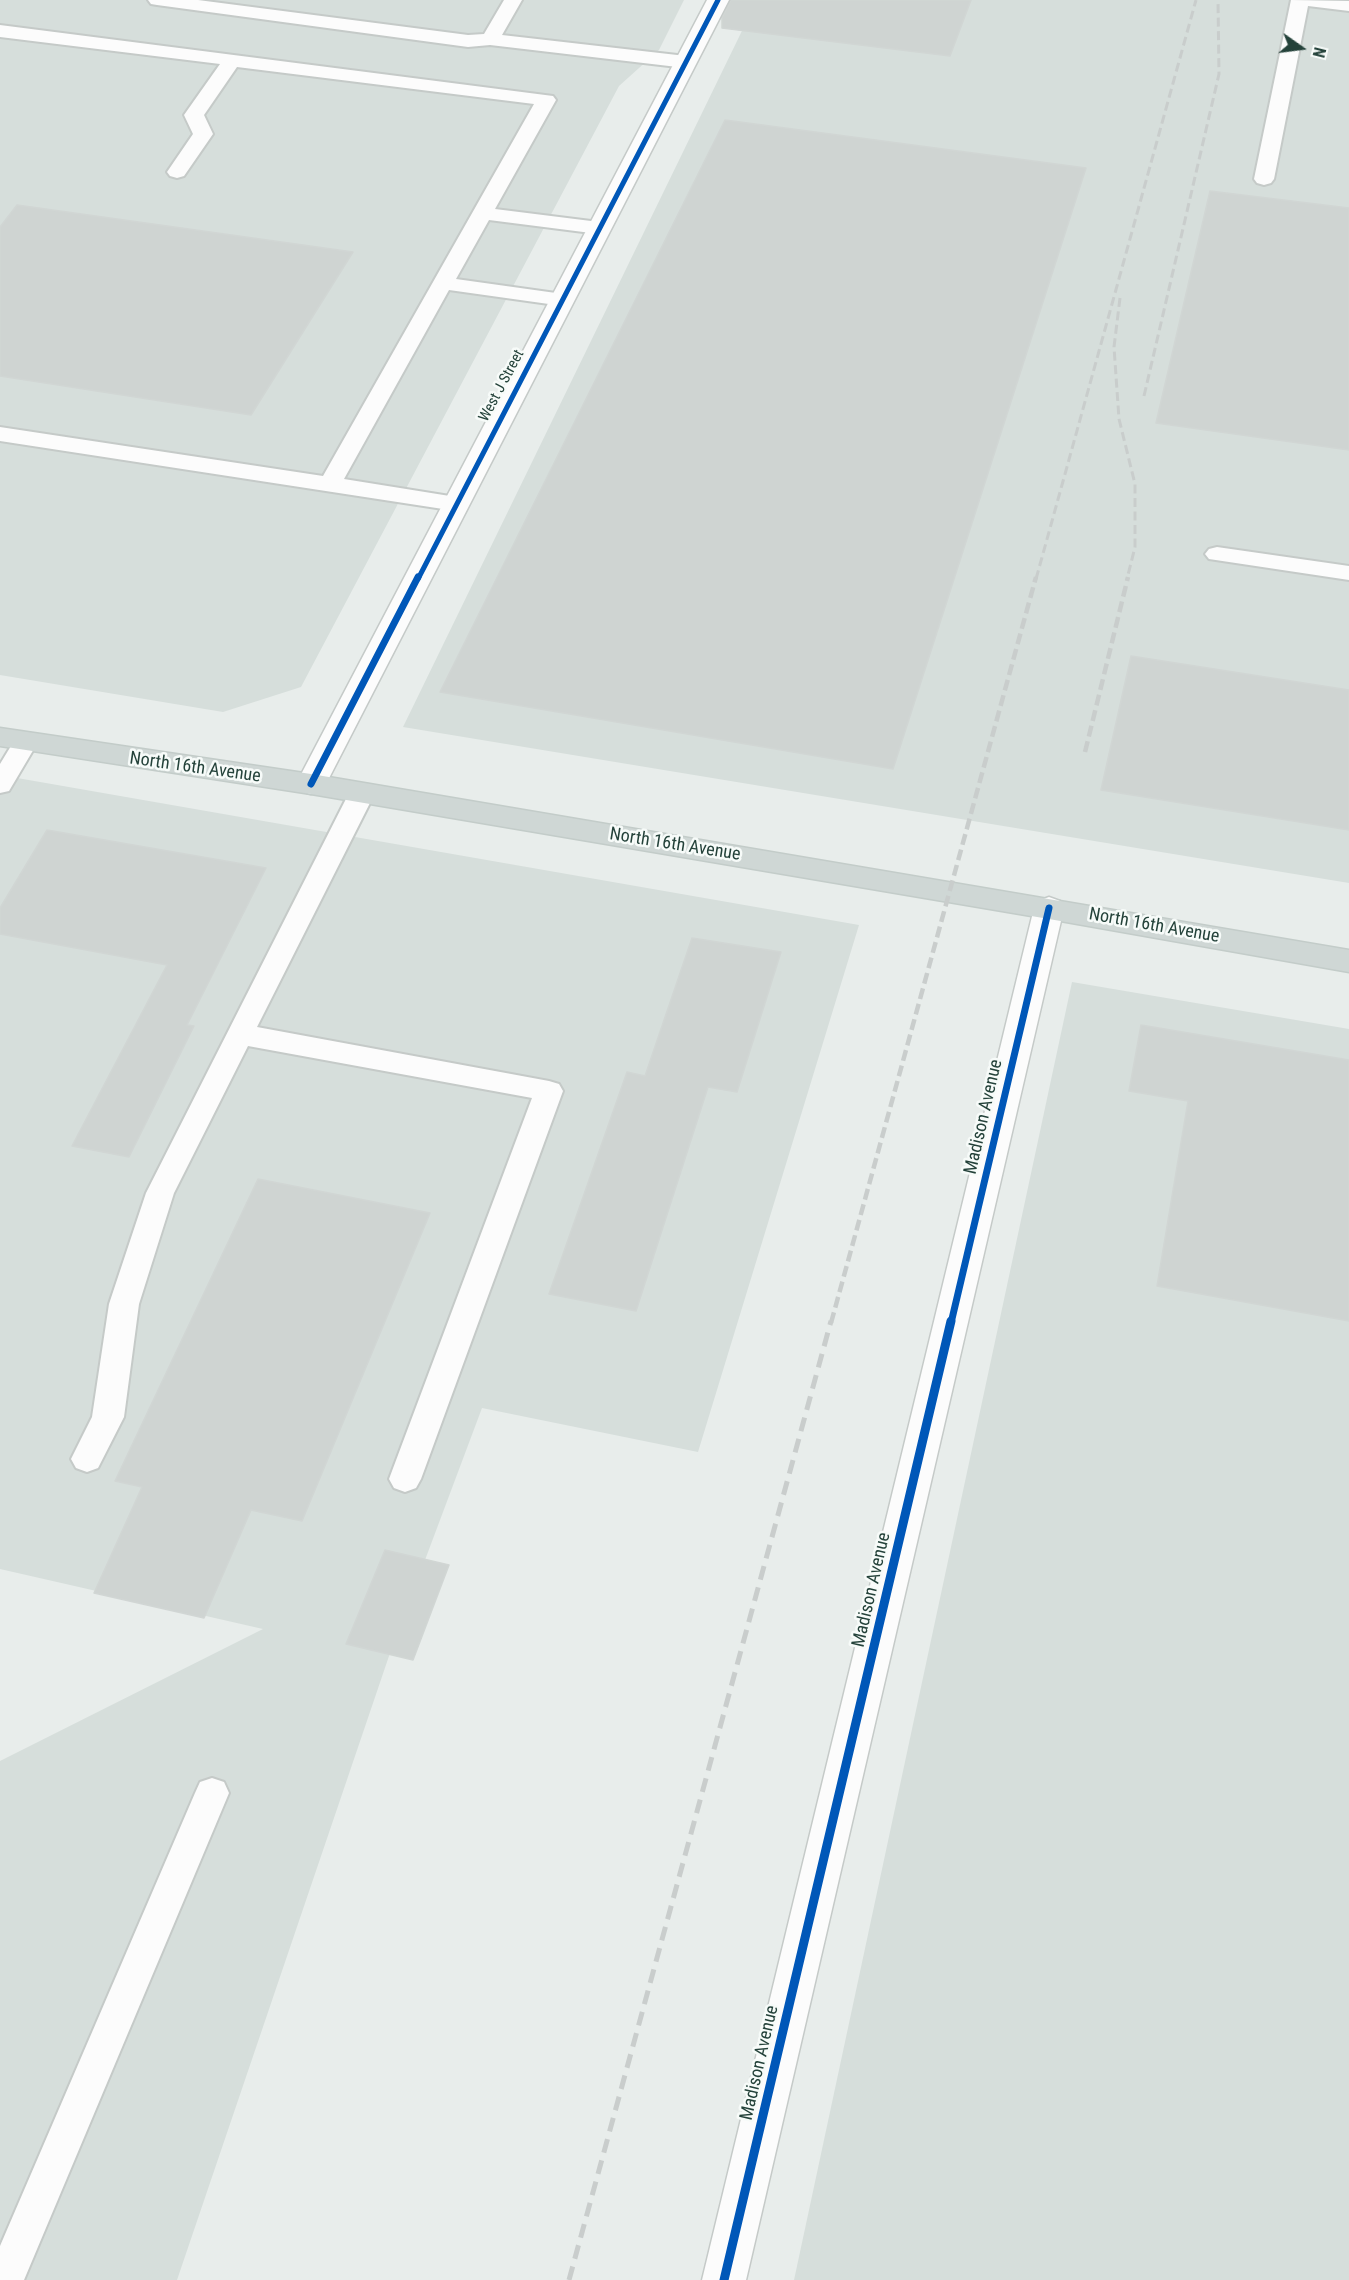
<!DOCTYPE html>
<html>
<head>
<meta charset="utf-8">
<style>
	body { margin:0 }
	#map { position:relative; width:1349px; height:2280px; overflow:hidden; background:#e8edeb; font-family:"Roboto Condensed",sans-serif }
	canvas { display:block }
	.north { position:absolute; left:1271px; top:18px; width:60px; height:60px; -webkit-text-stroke:4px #f7fbf9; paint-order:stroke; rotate:104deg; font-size:16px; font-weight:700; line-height:24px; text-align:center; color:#24423a }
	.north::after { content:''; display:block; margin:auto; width:21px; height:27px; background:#24423a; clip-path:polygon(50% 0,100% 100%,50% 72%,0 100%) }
</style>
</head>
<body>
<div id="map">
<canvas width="1349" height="2280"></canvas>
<div class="north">N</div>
</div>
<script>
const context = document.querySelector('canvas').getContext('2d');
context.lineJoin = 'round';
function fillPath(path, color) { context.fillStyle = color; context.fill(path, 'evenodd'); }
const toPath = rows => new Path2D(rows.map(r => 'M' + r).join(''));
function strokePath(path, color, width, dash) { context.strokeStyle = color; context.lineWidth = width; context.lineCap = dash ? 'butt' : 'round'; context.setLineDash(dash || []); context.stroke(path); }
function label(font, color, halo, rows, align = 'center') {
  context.font = font + ' "Roboto Condensed",sans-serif'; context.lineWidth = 5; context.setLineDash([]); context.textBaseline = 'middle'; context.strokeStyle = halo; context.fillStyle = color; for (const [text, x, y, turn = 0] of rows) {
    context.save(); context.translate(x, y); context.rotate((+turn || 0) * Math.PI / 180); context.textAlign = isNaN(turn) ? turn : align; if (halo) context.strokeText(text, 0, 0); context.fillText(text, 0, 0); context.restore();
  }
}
fillPath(toPath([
	[0,0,684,0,659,50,619,86,301,687,223,712,0,675],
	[757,0,1349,0,1349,883,403,727],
	[0,775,859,925,698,1452,482,1408,389,1656,177,2280,0,2280,0,1761,263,1629,0,1569],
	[1072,982,1349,1029,1349,2280,794,2280]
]), '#d6dedb');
const building = toPath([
	[731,0,971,0,950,56,722,28,722,18,731,0],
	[725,120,1086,168,893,769,440,692,725,120],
	[1210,191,1349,208,1349,450,1156,423,1210,191],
	[17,205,353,252,251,415,0,376,0,227,17,205],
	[1131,656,1349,690,1349,830,1101,790,1131,656],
	[47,830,266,868,187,1025,194,1026,129,1157,72,1146,167,965,0,934,0,908,47,830],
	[692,938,781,952,737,1092,708,1087,636,1311,549,1294,627,1072,645,1076,692,938],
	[1141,1025,1349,1060,1349,1321,1157,1286,1188,1101,1129,1091,1141,1025],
	[258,1179,430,1213,302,1521,251,1510,204,1618,94,1593,142,1487,115,1481,258,1179],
	[385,1550,449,1565,413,1660,346,1644,385,1550]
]);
fillPath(building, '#cfd4d2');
strokePath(building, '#d1d6d4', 1.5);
const service = toPath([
	[148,0,198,0,468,35,484,34,504,0,522,0,502,35,686,56,693,58,695,62,693,66,686,68,490,45,468,47,157,5,151,4,148,0],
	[1291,0,1349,1,1349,11,1308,6,1274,179,1271,183,1264,185,1257,183,1254,179,1291,0],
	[0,25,553,96,556,100,495,209,599,222,606,224,609,228,606,232,599,234,489,220,456,279,563,294,570,296,573,300,570,304,563,306,449,290,344,479,456,497,464,499,467,504,464,509,456,511,0,441,0,427,323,476,534,104,237,67,204,115,213,134,184,176,177,178,170,176,167,172,193,134,184,115,220,64,0,37,0,25],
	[1217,547,1349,566,1349,580,1209,559,1205,554,1209,549,1217,547],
	[26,734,35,736,38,742,9,791,0,793,0,764,17,736,26,734],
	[362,785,371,787,375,793,257,1027,549,1081,559,1084,563,1091,421,1479,416,1488,405,1492,394,1488,389,1479,532,1098,248,1046,174,1193,139,1304,124,1417,98,1468,87,1472,76,1468,71,1459,92,1417,109,1304,146,1193,349,793,353,787,362,785],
	[212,1778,224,1782,229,1793,24,2280,0,2280,0,2246,195,1793,200,1782,212,1778]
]);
const minor = toPath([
	[707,0,729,0,326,784,321,791,311,794,301,791,296,784,707,0],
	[1049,897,1060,901,1064,908,746,2280,702,2280,1034,908,1038,901,1049,897]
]);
const primary = toPath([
	[0,728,311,774,1349,950,1349,972,1049,919,311,794,0,746,0,728]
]);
strokePath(service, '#c5cac8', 4);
strokePath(minor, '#c5cac8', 3);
strokePath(primary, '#c3ccc9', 3);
fillPath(service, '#fcfcfc');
fillPath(minor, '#fcfcfc');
fillPath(primary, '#cfd7d5');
strokePath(toPath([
	[1120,298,1114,347,1119,419,1135,484,1135,547,1127,579],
	[1144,396,1219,74,1218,0],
	[1036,579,1196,0]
]), '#c9cdcc', 3, [9, 4.5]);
strokePath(toPath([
	[1085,752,1128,577],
	[831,1323,1036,577]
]), '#c9cdcc', 4.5, [11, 5]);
strokePath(toPath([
	[569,2280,831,1321]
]), '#c9cdcc', 5, [14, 8]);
strokePath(toPath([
	[418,579,718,0]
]), '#0057b8', 5);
strokePath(toPath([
	[311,784,418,577],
	[951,1323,1049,908]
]), '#0057b8', 7);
strokePath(toPath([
	[724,2280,951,1321]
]), '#0057b8', 9);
label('15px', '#24423a', '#f7fbf9', [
	["West J Street",502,386,-62]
]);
label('18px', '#24423a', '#f7fbf9', [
	["North 16th Avenue",195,768,8],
	["North 16th Avenue",675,845,9],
	["North 16th Avenue",1154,926,10],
	["Madison Avenue",984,1117,-77],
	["Madison Avenue",872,1590,-77],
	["Madison Avenue",760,2063,-77]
]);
</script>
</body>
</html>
